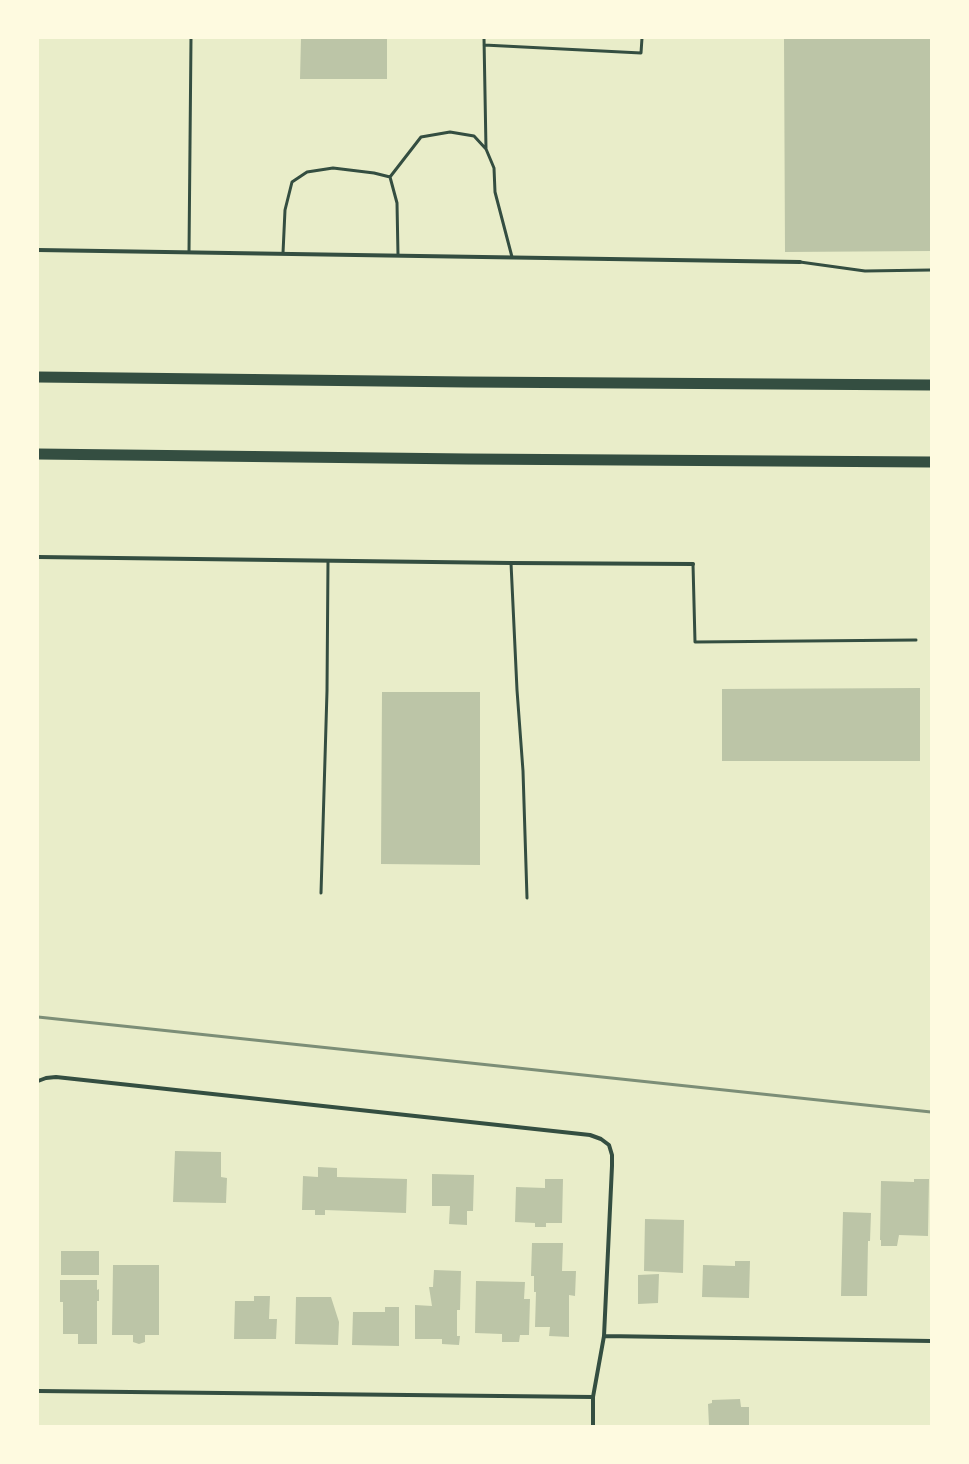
<!DOCTYPE html>
<html>
<head>
<meta charset="utf-8">
<style>
	body { margin:0 }
	#map { position:relative; width:969px; height:1464px; overflow:hidden; background:#e9edc9; font-family:Karla,sans-serif }
	canvas { display:block }
	.frame { position:absolute; inset:0; border:39px solid #fefae0; pointer-events:none }
</style>
</head>
<body>
<div id="map">
<canvas width="969" height="1464"></canvas>
<div class="frame"></div>
</div>
<script>
const context = document.querySelector('canvas').getContext('2d');
context.lineJoin = 'round';
function fillPath(path, color) { context.fillStyle = color; context.fill(path, 'evenodd'); }
const toPath = rows => new Path2D(rows.map(r => 'M' + r).join(''));
function strokePath(path, color, width, dash) { context.strokeStyle = color; context.lineWidth = width; context.lineCap = dash ? 'butt' : 'round'; context.setLineDash(dash || []); context.stroke(path); }
fillPath(toPath([
	[301,38,387,38,387,79,300,79],
	[784,38,931,38,931,251,785,252],
	[920,688,920,761,722,761,722,689],
	[382,692,480,692,480,865,381,864],
	[175,1151,221,1152,221,1177,227,1178,226,1203,173,1202],
	[318,1167,337,1168,337,1177,407,1179,406,1213,325,1210,325,1215,315,1215,315,1210,302,1210,303,1176,318,1177],
	[432,1174,474,1175,473,1211,467,1211,467,1225,449,1224,450,1206,432,1206],
	[545,1179,563,1179,562,1223,546,1223,546,1227,535,1227,535,1223,515,1222,516,1187,545,1188],
	[914,1179,929,1179,928,1236,899,1235,897,1246,881,1246,881,1240,880,1240,881,1181,914,1182],
	[843,1212,871,1213,870,1241,868,1241,867,1296,841,1296],
	[645,1219,684,1220,683,1273,644,1271],
	[532,1243,563,1243,562,1271,576,1271,575,1296,569,1295,569,1337,549,1336,550,1327,535,1327,536,1292,534,1292,534,1276,531,1276],
	[61,1251,99,1251,99,1275,61,1275],
	[735,1261,750,1261,749,1298,702,1297,703,1265,735,1266],
	[113,1265,159,1265,159,1335,145,1335,145,1342,139,1344,133,1342,133,1335,112,1335],
	[434,1270,461,1271,460,1310,457,1310,457,1336,460,1336,459,1345,442,1344,442,1339,415,1339,415,1305,432,1306,429,1287,433,1287],
	[659,1274,658,1303,638,1304,638,1275],
	[60,1280,97,1280,97,1290,99,1289,99,1301,97,1301,97,1344,78,1344,78,1334,63,1334,63,1302,60,1302],
	[476,1281,525,1282,524,1299,530,1299,529,1335,520,1335,519,1342,502,1342,502,1334,475,1333],
	[254,1296,270,1296,269,1319,277,1319,276,1339,234,1339,235,1301,254,1301],
	[296,1297,331,1297,339,1322,338,1345,295,1344],
	[385,1307,399,1307,399,1346,352,1345,353,1312,385,1312],
	[740,1399,741,1407,749,1407,749,1426,709,1426,708,1404,712,1403,712,1400]
]), '#bcc5a7');
strokePath(toPath([
	[484,38,486,149],
	[484,45,641,53,642,38],
	[390,177,421,137,450,132,474,136,486,149,494,168,495,192,512,257],
	[189,252,191,38],
	[283,253,285,210,292,182,307,172,333,168,374,173,390,177,397,203,398,255],
	[800,262,865,271,931,270],
	[511,563,517,690,523,771,527,898],
	[693,564,695,642,916,640],
	[321,893,327,691,328,561]
]), '#344e41', 3);
strokePath(toPath([
	[38,250,800,262],
	[38,557,511,563,693,564],
	[38,1081,46,1078,56,1077,590,1135,601,1139,609,1145,612,1155,612,1166,604,1336,593,1397,593,1426],
	[604,1336,931,1341],
	[38,1391,593,1397]
]), '#344e41', 4);
strokePath(toPath([
	[38,377,467,382,931,385],
	[38,454,468,459,931,462]
]), '#344e41', 11);
strokePath(toPath([
	[38,1017,931,1112]
]), '#7c8e77', 3);
</script>
</body>
</html>
